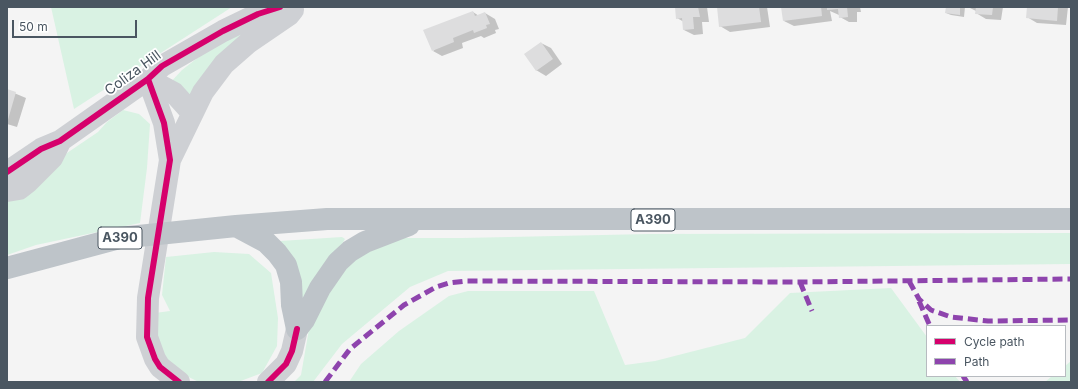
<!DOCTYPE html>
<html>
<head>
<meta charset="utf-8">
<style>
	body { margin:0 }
	#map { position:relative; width:1078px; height:389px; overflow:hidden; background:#f4f4f4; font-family:Inter,sans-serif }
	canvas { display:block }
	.frame { position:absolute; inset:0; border:8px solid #4a5661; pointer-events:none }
	.legend { position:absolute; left:926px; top:325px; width:140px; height:52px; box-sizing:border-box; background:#fff; border:1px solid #b7bbc0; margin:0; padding:5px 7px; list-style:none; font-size:12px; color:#4a5661 }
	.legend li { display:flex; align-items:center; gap:8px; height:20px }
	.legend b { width:20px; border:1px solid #b7bbc0 }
	.scale { position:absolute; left:12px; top:20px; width:125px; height:18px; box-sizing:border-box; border:2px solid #4a5661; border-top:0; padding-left:5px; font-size:12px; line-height:14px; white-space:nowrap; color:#4a5661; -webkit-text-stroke:3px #fff; paint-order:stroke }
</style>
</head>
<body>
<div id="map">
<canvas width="1078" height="389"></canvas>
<div class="frame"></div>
<ul class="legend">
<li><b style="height:5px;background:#d6006c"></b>Cycle path</li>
<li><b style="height:5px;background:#8e44ad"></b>Path</li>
</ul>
<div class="scale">50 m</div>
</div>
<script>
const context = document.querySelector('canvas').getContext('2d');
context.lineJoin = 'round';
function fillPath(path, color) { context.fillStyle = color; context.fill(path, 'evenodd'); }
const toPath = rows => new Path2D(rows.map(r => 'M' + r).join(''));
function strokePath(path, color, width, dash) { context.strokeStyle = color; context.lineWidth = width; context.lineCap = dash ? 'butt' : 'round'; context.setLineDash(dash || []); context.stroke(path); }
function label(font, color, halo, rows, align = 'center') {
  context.font = font + ' Inter,sans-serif'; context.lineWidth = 3.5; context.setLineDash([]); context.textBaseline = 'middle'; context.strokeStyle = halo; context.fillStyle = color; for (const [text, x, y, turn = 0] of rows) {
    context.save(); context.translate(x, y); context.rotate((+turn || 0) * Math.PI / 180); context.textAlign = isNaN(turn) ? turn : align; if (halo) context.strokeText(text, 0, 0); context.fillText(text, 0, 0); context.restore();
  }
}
fillPath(toPath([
	[51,7,232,7,74,109],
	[266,19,187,102,168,85,182,70,209,49],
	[123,110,139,114,150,124,147,168,140,223,36,245,7,255,7,200,64,155,98,132,107,122],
	[1071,233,1071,264,448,271,410,287,342,344,313,382,294,382,301,375,309,329,331,278,367,250,392,238,462,238,649,234],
	[342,237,345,239,301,310,280,241],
	[214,252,249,254,271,273,278,318,277,346,262,373,238,382,199,382,174,370,155,341,155,313,170,311,162,295,166,257],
	[891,288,927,337,927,376,955,376,960,382,349,382,361,364,399,331,449,296,468,291,594,291,625,365,655,361,745,338,790,293],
	[1071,361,1071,382,1045,382,1052,376,1065,376,1065,366]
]), '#d9f2e3');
fillPath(toPath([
	[676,7,707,7,709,22,702,22,703,34,694,35,684,30,684,22,677,18],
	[718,7,767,7,770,27,730,32,720,26],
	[782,7,860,7,861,12,857,12,857,22,849,22,840,17,839,15,830,11,832,21,794,26,784,21],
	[883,7,935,7,935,8,885,8],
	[947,7,965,7,964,17,951,15,946,13],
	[968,7,1003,7,1001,20,986,19,976,13,976,11],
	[1028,7,1068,7,1066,25,1037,23,1027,17],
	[473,12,479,16,485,13,495,19,499,29,495,30,496,33,484,38,481,36,462,43,463,48,442,56,433,51],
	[541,43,551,48,562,64,546,76,536,70],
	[7,90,26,98,17,127,7,124]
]), '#0003');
fillPath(toPath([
	[675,7,698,7,700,17,693,17,694,29,683,30,682,18,676,19],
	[717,7,759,7,761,22,719,27],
	[781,7,821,7,822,16,783,21],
	[827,7,847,7,848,17,839,18,838,9,827,10],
	[946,7,960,7,960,15,945,13],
	[976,7,993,7,992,15,975,14],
	[1027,7,1058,7,1057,21,1026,18],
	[473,11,475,16,485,12,490,24,486,25,487,28,474,33,473,30,453,38,454,42,432,51,423,30],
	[541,42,553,59,536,71,524,54],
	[7,89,16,92,7,123]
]), '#ddddde');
strokePath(toPath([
	[148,79,164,123,170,160,148,298,147,337,155,359,160,367,179,382],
	[148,79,174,93,192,113],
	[170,160,203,92,224,64,248,43,289,15,293,10],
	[7,172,41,149,60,141,148,79,162,66,223,31,258,14,280,7],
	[7,191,19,189,28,182,52,158,60,142],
	[268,382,286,364,292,351,297,329]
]), '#ced0d4', 22);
strokePath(toPath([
	[236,226,266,242,277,253,286,265,291,282,292,305,297,329],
	[7,268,119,238,236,226,327,219,1071,219],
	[297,329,304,320,320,288,338,262,350,251,365,242,409,225]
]), '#bec4c9', 22);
strokePath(toPath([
	[909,281,919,299,931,310,951,317,988,321,1071,320],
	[800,282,812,311],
	[919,301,930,326],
	[963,376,967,382],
	[325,382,350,349,404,305,436,287,449,283,466,281,800,282,1071,279]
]), '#8e44ad', 5, [10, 5]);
strokePath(toPath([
	[148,79,164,123,170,160,148,298,147,337,155,359,160,367,179,382],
	[7,172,41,149,60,141,148,79,162,66,223,31,258,14,280,7],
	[268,382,286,364,292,351,297,329]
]), '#d6006c', 6);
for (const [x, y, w] of [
	[653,220,44],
	[120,238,44]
]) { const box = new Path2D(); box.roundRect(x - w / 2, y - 11, w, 22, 3); context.fillStyle = '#fff'; context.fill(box); strokePath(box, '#4a5661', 1); }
label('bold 13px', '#4a5661', null, [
	["A390",653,220],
	["A390",120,238]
]);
label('14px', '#4a5661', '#fff', [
	["Coliza Hill",133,73,-36]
]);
</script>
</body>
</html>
